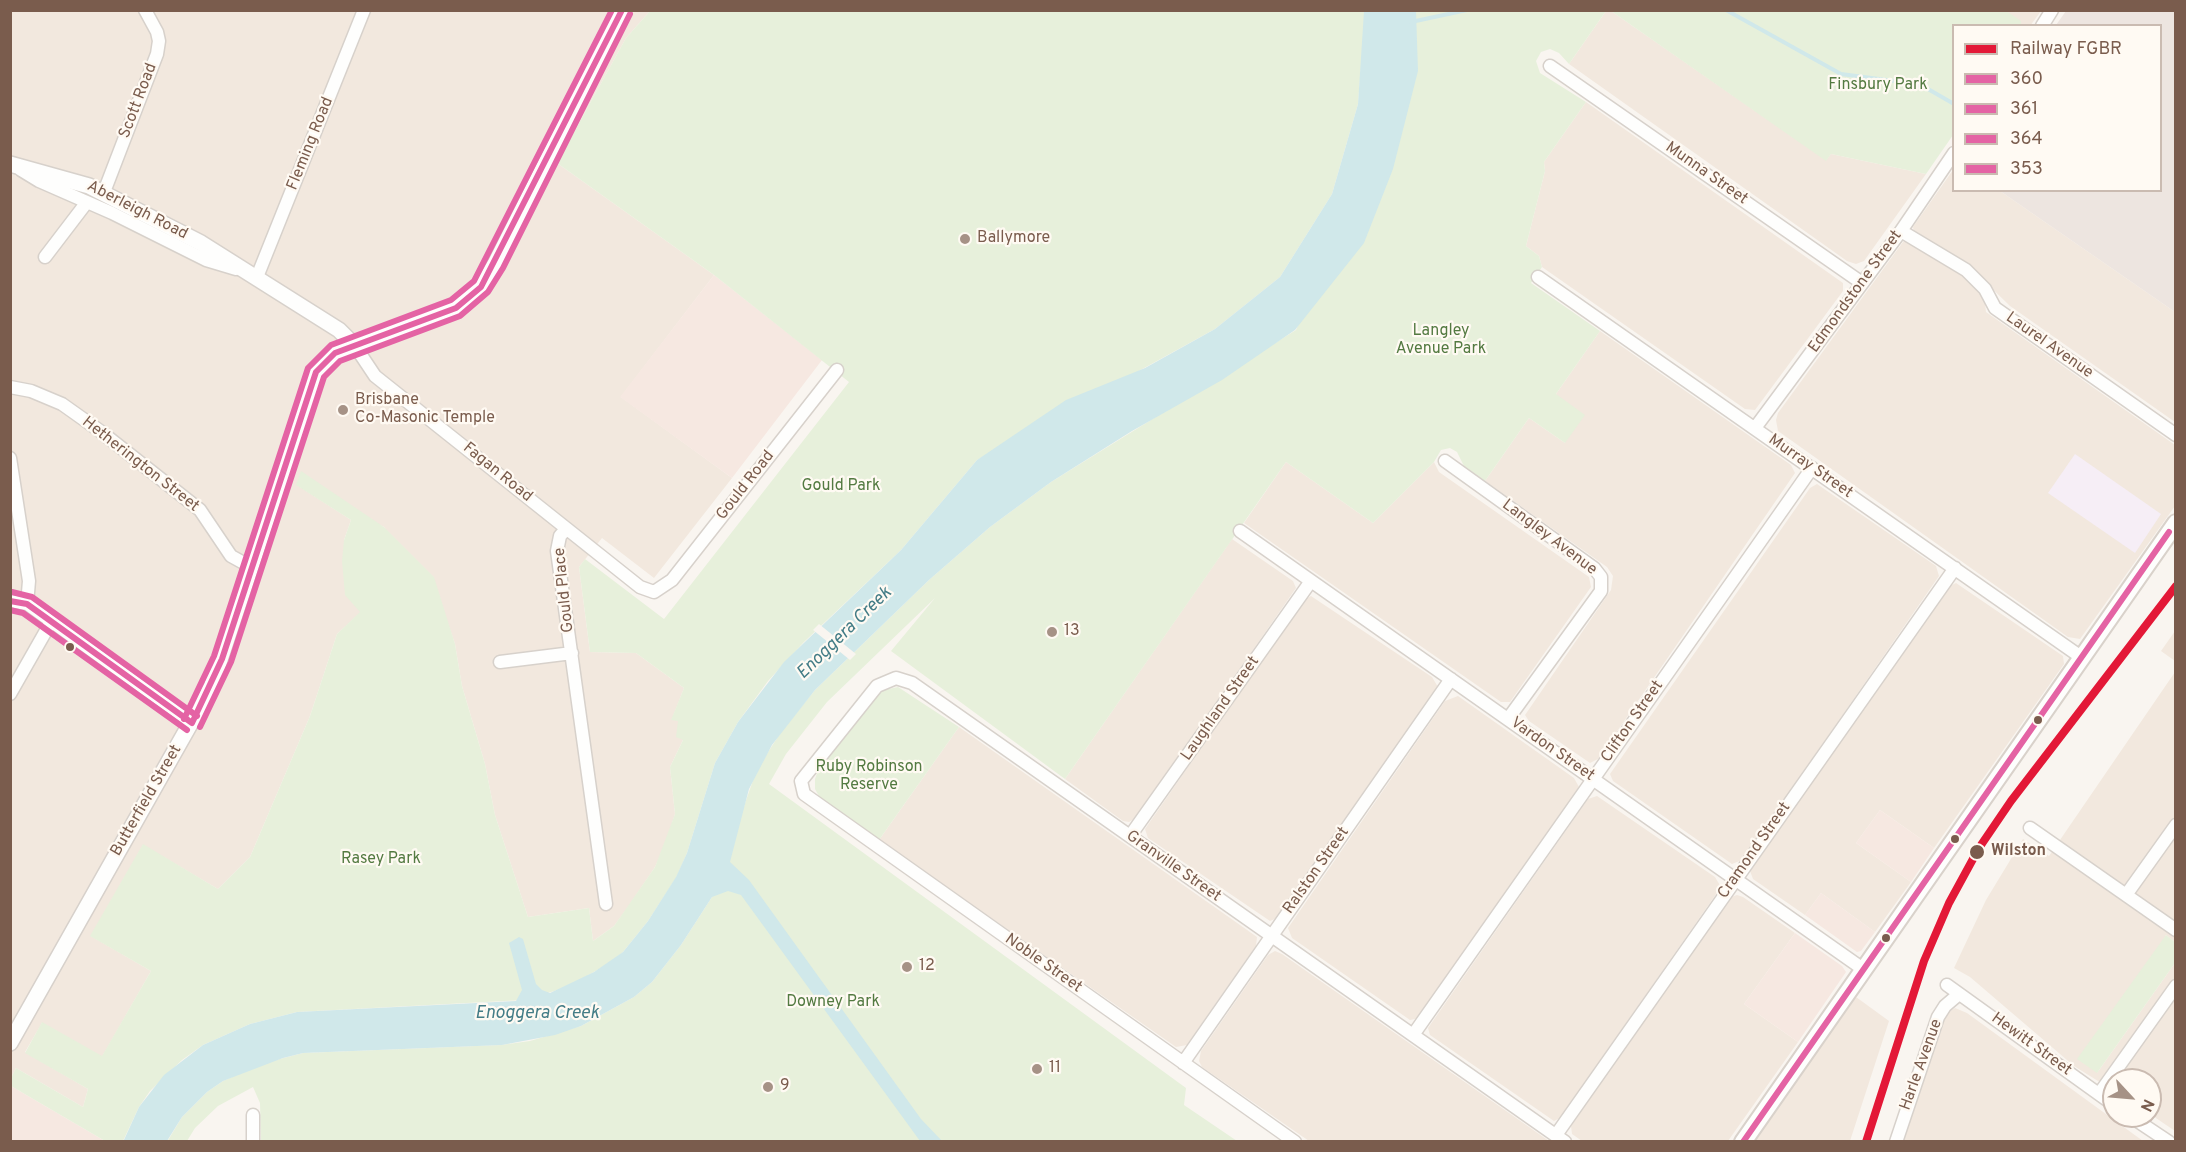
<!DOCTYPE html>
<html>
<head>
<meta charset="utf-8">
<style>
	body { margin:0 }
	#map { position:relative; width:2186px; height:1152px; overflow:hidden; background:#f9f5f0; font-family:Overpass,sans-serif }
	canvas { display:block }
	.frame { position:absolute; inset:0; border:12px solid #7a5c4d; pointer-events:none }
	.legend { position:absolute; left:1952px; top:24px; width:210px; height:168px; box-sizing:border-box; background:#fffaf3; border:2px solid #cabbb1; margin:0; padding:8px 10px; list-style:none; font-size:18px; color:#7a5c4d }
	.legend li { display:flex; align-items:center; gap:12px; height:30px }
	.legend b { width:30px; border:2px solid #cabbb1 }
	.north { position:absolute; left:2102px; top:1068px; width:60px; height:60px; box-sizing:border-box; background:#fffaf3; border:2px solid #cabbb1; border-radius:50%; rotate:116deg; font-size:16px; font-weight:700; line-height:24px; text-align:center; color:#7a5c4d }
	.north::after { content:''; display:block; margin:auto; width:21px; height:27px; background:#a69286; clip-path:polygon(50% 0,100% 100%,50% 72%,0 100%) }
</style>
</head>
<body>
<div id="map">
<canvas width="2186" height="1152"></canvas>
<div class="frame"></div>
<ul class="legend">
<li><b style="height:8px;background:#e31837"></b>Railway FGBR</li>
<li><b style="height:8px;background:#e463a4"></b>360</li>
<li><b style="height:8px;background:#e463a4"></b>361</li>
<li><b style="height:8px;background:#e463a4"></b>364</li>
<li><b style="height:8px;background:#e463a4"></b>353</li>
</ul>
<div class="north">N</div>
</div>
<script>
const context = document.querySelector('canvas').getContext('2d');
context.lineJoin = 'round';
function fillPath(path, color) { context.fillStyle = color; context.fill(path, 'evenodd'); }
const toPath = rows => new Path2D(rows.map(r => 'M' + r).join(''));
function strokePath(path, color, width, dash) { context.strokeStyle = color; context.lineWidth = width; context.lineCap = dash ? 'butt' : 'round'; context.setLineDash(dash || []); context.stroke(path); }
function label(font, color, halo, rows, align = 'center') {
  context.font = font + ' Overpass,sans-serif'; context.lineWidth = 4.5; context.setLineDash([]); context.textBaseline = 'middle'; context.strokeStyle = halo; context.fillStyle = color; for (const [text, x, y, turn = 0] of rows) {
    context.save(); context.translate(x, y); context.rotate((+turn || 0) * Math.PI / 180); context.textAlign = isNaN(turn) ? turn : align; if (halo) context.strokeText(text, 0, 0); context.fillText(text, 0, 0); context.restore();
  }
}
fillPath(toPath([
	[11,11,650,11,626,38,557,163,714,275,621,397,732,478,654,578,602,538,579,567,590,652,636,653,684,688,672,719,679,721,683,740,670,767,675,814,665,845,655,867,628,907,614,926,593,941,589,908,528,917,495,815,485,764,462,686,455,644,444,612,384,527,297,485,351,520,344,540,361,612,337,634,310,716,250,857,218,889,143,845,91,936,151,971,102,1057,42,1023,25,1052,88,1089,83,1107,16,1068,11,1078],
	[1606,11,1611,11,1826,160,1831,154,1926,174,1864,261,1856,264,1847,261,1569,64],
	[1998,11,2041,11,2030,26,2020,25],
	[1586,102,1843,283,1843,291,1755,410,1745,409,1542,267,1539,256,1526,246,1545,171,1544,162],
	[1953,170,1954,190,2000,191,2175,312,2175,422,2010,306,1970,267,1914,232,1913,227],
	[1907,241,1964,274,1984,295,1986,312,2175,445,2175,506,2080,639,2068,637,1778,431,1776,420,1778,413,1903,242],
	[1600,331,1791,465,1795,473,1598,759,1590,763,1529,721,1525,715,1611,590,1613,576,1607,567,1485,481,1529,418,1565,443,1556,394],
	[1286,462,1373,523,1434,462,1439,472,1589,577,1591,587,1510,702,1501,702,1244,523],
	[1817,484,1936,566,1939,576,1742,860,1732,864,1613,781,1610,774,1810,488],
	[1232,539,1293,581,1296,588,1137,817,1129,822,1123,821,1065,779],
	[1956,583,2063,656,2064,664,1934,848,1880,810,1856,843,1911,882,1875,932,1821,893,1805,915,1753,879,1750,871,1948,587],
	[1311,596,1432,677,1438,687,1277,918,1270,921,1148,838,1145,829,1304,600],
	[2175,631,2175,661,2161,651],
	[2175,672,2175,942,2166,935,2097,1073,2175,963,2175,1131,2150,1114,2150,1080,2114,1080,2114,1091,2074,1066,1970,977,1954,968,1986,900,2023,839,2049,856],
	[1458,696,1574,778,1579,787,1419,1018,1410,1020,1292,938,1288,928,1445,701],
	[959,727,1257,937,1256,946,1187,1045,1176,1047,879,840],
	[1597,796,1715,877,1721,887,1560,1118,1554,1121,1430,1035,1428,1028,1588,799],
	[1737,895,1743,897,1795,933,1744,1004,1798,1042,1728,1141,1582,1141,1572,1134,1571,1126,1731,897],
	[1275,951,1282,954,1549,1141,1309,1141,1202,1067,1199,1061,1201,1051,1268,955],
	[1856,997,1889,1021,1850,1141,1755,1141],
	[1955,1008,1967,1013,2143,1141,1901,1142,1943,1016]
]), '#f2e8de');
fillPath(toPath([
	[714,275,822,360,732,478,620,397],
	[1880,810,1934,848,1911,882,1856,843],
	[1821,893,1875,932,1861,951,1857,952,1805,915],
	[1795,933,1842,966,1846,972,1798,1042,1744,1004],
	[11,1086,105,1141,105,1142,11,1142]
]), '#f6e8e1');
fillPath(toPath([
	[2066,11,2175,11,2175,312,2000,191,2160,190,2160,26,2056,25]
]), '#ede5e0');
fillPath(toPath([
	[2075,454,2161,514,2135,553,2048,493]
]), '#f6eef6');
fillPath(toPath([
	[2005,10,2021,21,2021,25,1954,26,1953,135,1926,174,1831,154,1826,161,1611,11],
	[650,11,1364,11,1365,16,1358,104,1332,194,1280,277,1215,329,977,460,901,550,804,642,768,681,738,722,715,763,687,853,676,878,648,921,623,952,610,963,565,988,523,1000,297,1012,250,1024,203,1045,182,1060,150,1091,139,1107,123,1141,105,1141,11,1086,11,1078,16,1068,83,1107,88,1089,25,1053,42,1022,102,1056,151,971,90,936,143,844,218,889,250,857,310,716,337,634,360,612,345,595,342,561,344,540,351,520,296,485,301,471,384,527,434,577,455,644,462,686,485,764,495,815,528,917,589,908,593,941,614,926,655,867,675,814,670,767,683,740,676,737,678,721,671,720,684,688,636,653,590,652,579,567,585,559,664,619,849,382,714,275,557,163,626,38],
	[1416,11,1606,11,1569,64,1559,53,1550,49,1541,52,1536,61,1540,73,1586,102,1544,162,1545,171,1526,246,1539,256,1542,267,1531,283,1600,331,1556,394,1585,415,1565,443,1529,418,1485,481,1464,466,1457,452,1450,448,1441,450,1434,462,1373,523,1286,462,1065,779,891,651,935,598,827,702,786,754,769,784,1186,1088,1184,1105,1237,1141,261,1141,260,1103,253,1087,218,1106,195,1128,187,1141,167,1142,182,1117,207,1092,223,1081,264,1063,303,1053,501,1045,530,1041,581,1026,634,997,652,982,681,945,712,897,757,769,783,729,815,690,929,580,990,527,1051,482,1296,330,1416,21],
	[898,687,959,727,879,840,820,798,815,789,815,779,819,768,879,691],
	[2166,935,2175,942,2175,963,2097,1073,2077,1059]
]), '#e7f0db');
fillPath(toPath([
	[1364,11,1416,11,1418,71,1393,169,1364,243,1295,330,1222,380,1132,431,1051,482,990,527,929,580,815,690,772,745,749,789,730,862,749,880,921,1119,942,1141,920,1141,741,895,728,891,712,897,681,945,652,982,634,997,581,1026,555,1035,502,1045,303,1053,283,1058,223,1081,207,1092,182,1117,167,1141,123,1142,139,1107,164,1075,203,1045,250,1024,297,1012,516,1001,522,990,509,943,519,937,523,939,536,984,542,990,550,993,594,972,623,952,648,921,676,877,687,853,715,763,738,722,784,662,901,550,977,460,1066,400,1145,368,1215,329,1280,277,1332,194,1358,104]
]), '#d0e8ea');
fillPath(toPath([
	[819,624,856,654,850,660,813,630]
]), '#f9f5f0');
strokePath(toPath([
	[1726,10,1841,74,1902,82,1928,89,1954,104],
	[1411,22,1467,10]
]), '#d0e8ea', 4);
const minor = toPath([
	[2042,26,2052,10],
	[1550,66,1862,283],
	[21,170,39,181,112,213,206,260,236,269],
	[104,192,157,54,159,41,157,32,145,10],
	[1901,231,1966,270,1985,289,1995,308,2176,435],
	[45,257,87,202],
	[257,277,364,10],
	[1538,277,2081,657],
	[355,346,375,376,640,587,654,592,672,580,837,370],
	[10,387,31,391,62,404,100,431,200,510,231,556,251,567],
	[1755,428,1901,231,1954,153],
	[10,458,29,581,27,604],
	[1445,461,1594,568,1601,577,1601,591,1508,719],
	[566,529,560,536,557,551,606,904],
	[1240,531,1863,969],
	[10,601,27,604,192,723],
	[500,662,572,653],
	[10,694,51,622],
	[2030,828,2176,930],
	[1130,836,1311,581],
	[2126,895,2176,825],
	[1947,985,2114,1105],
	[1413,1035,1812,468],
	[1183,1063,1451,679],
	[2099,1094,2176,986],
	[2130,1116,2169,1142],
	[1556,1135,1955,568],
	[253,1142,253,1115],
	[1295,1142,804,794,801,781,877,686,896,678,912,683,1565,1142],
	[1896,1142,1938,1017,1945,1006,1959,994]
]);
const tertiary = toPath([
	[10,164,89,186,201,243,339,330,355,346],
	[10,1043,211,687,316,372,335,353,456,308,481,287,495,264,622,10]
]);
const secondary = toPath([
	[1743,1142,2176,523]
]);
strokePath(minor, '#d7d1cb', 15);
strokePath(tertiary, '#d7d1cb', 18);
strokePath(secondary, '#d9d2cb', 20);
strokePath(minor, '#fefefd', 12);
strokePath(tertiary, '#fefefd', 15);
strokePath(secondary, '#fefefd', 16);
strokePath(toPath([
	[10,601,27,604,192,723],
	[192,723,222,659,316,372,335,353,456,308,481,287,622,10]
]), '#e463a4', 6);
strokePath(toPath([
	[10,610,23,613,187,730],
	[200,727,231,662,324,377,340,361,460,316,488,292,503,268,630,14]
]), '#e463a4', 6);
strokePath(toPath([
	[12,592,32,597,197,716],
	[184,719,214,656,308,368,331,345,451,300,474,281,612,10]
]), '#e463a4', 6);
strokePath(toPath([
	[1743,1142,2169,532]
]), '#e463a4', 6);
strokePath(toPath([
	[1866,1142,1924,961,1949,903,1979,848,2011,801,2176,586]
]), '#e31837', 8);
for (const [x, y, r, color] of [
	[965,239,6,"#a69286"],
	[343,410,6,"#a69286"],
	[1052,632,6,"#a69286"],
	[70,647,5,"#7a5c4d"],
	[2038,720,5,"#7a5c4d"],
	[1955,839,5,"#7a5c4d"],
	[1977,852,8,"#7a5c4d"],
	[1886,938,5,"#7a5c4d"],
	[907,967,6,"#a69286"],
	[1037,1069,6,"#a69286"],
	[768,1087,6,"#a69286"]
]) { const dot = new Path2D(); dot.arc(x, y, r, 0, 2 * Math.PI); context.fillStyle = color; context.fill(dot); strokePath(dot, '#fffaf3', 2); }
label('16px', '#537a41', '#fffaf3', [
	["Finsbury Park",1878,86],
	["Langley",1441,332],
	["Avenue Park",1441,350],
	["Gould Park",841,487],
	["Ruby Robinson",869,768],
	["Reserve",869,786],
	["Rasey Park",381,860],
	["Downey Park",833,1003]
]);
label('16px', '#7a5c4d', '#fffaf3', [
	["Scott Road",139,101,-69],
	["Fleming Road",311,144,-68],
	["Munna Street",1706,174,35],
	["Aberleigh Road",137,211,27],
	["Edmondstone Street",1856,292,-54],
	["Laurel Avenue",2049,346,35],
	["Hetherington Street",140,465,38],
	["Murray Street",1810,467,35],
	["Fagan Road",497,473,39],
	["Gould Road",746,486,-52],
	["Langley Avenue",1549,538,37],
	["Gould Place",565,590,-96],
	["Laughland Street",1221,709,-55],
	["Clifton Street",1633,722,-55],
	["Vardon Street",1552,750,35],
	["Butterfield Street",147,801,-60],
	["Cramond Street",1755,851,-55],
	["Granville Street",1173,867,35],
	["Ralston Street",1317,871,-55],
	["Noble Street",1043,964,35],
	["Hewitt Street",2031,1045,36],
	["Harle Avenue",1922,1065,-70]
]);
label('16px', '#7a5c4d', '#fffaf3', [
	["Ballymore",977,239],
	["Brisbane",355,401],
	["Co-Masonic Temple",355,419],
	["13",1064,632],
	["12",919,967],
	["11",1049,1069],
	["9",780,1087]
], 'left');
label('bold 16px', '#7a5c4d', '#fffaf3', [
	["Wilston",1991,852]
], 'left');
label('italic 18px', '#437c86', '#fffaf3', [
	["Enoggera Creek",845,634,-44],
	["Enoggera Creek",537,1014]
]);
</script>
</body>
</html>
